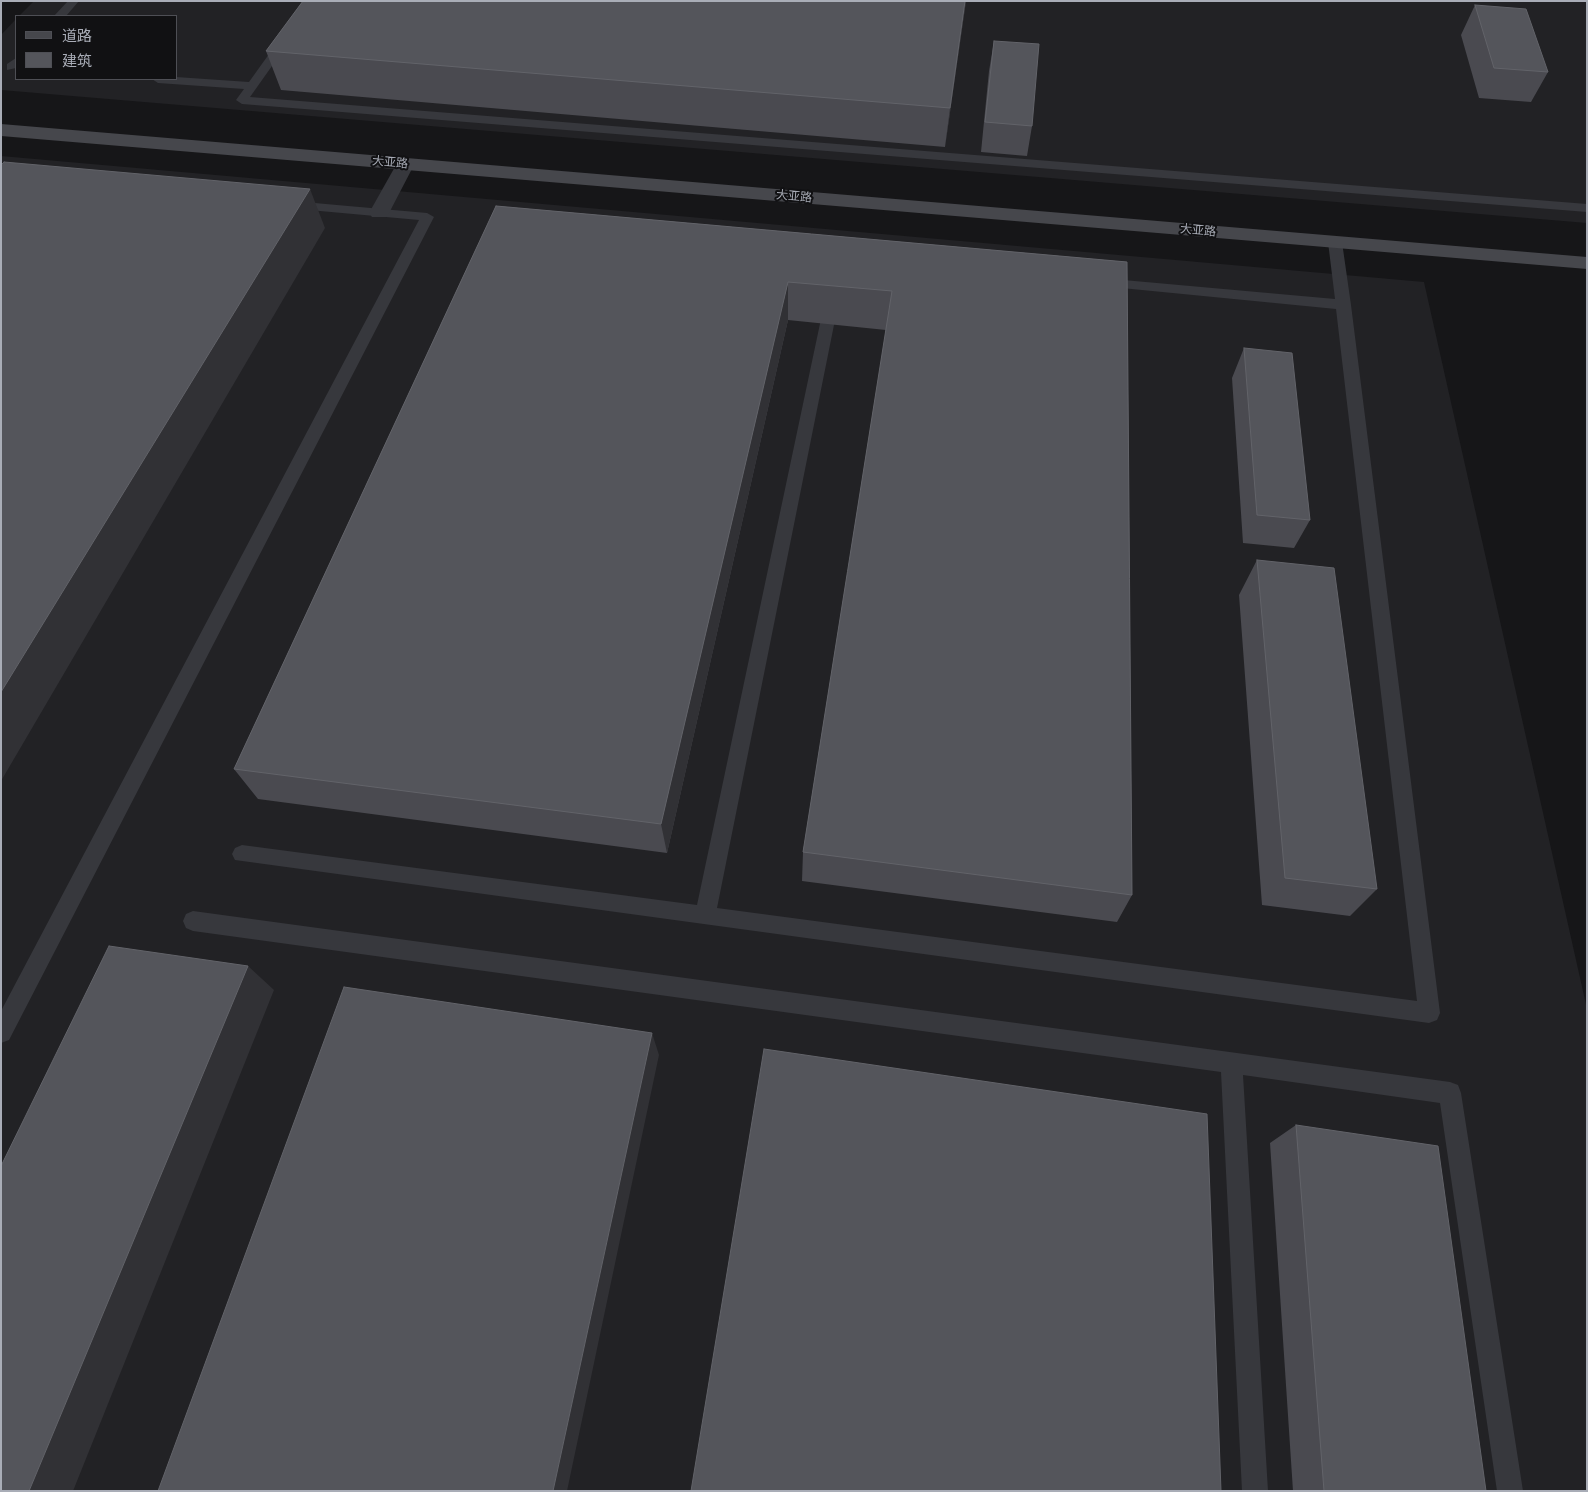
<!DOCTYPE html>
<html>
<head>
<meta charset="utf-8">
<style>
	body { margin:0 }
	#map { position:relative; width:1588px; height:1492px; overflow:hidden; background:#161618; font-family:"DejaVu Sans","Noto Sans SC",sans-serif }
	canvas { display:block }
	.frame { position:absolute; inset:0; border:2px solid #a9adb7; pointer-events:none }
	.legend { position:absolute; left:15px; top:15px; width:162px; height:65px; box-sizing:border-box; background:#111113; border:1px solid #4e4f55; margin:0; padding:6px 9px; list-style:none; font-size:15px; color:#a9adb7 }
	.legend li { display:flex; align-items:center; gap:10px; height:25px }
	.legend b { width:25px; border:1px solid #4e4f55 }
</style>
</head>
<body>
<div id="map">
<canvas width="1588" height="1492"></canvas>
<div class="frame"></div>
<ul class="legend">
<li><b style="height:6px;background:#46474c"></b>道路</li>
<li><b style="height:14px;background:#54555b"></b>建筑</li>
</ul>
</div>
<script>
const context = document.querySelector('canvas').getContext('2d');
context.lineJoin = 'round';
function fillPath(path, color) { context.fillStyle = color; context.fill(path, 'evenodd'); }
const toPath = rows => new Path2D(rows.map(r => 'M' + r).join(''));
function strokePath(path, color, width, dash) { context.strokeStyle = color; context.lineWidth = width; context.lineCap = dash ? 'butt' : 'round'; context.setLineDash(dash || []); context.stroke(path); }
function label(font, color, halo, rows, align = 'center') {
  context.font = font + ' "DejaVu Sans","Noto Sans SC",sans-serif'; context.lineWidth = 4; context.setLineDash([]); context.textBaseline = 'middle'; context.strokeStyle = halo; context.fillStyle = color; for (const [text, x, y, turn = 0] of rows) {
    context.save(); context.translate(x, y); context.rotate((+turn || 0) * Math.PI / 180); context.textAlign = isNaN(turn) ? turn : align; if (halo) context.strokeText(text, 0, 0); context.fillText(text, 0, 0); context.restore();
  }
}
fillPath(toPath([
	[34,1,1587,1,1587,223,1,90,1,35,16,19,16,79,176,79,176,16,19,16],
	[1,156,1424,282,1587,1009,1587,1491,1,1491]
]), '#222225');
fillPath(toPath([
	[68,1,79,1,66,16,54,16,68,1],
	[307,1,318,1,250,97,1587,204,1587,212,242,104,236,100,244,89,158,83,152,79,176,79,176,77,249,82,307,1],
	[16,58,16,68,7,70,7,64,16,58],
	[292,201,427,213,434,217,9,1040,1,1043,1,1011,419,220,287,208,285,205,292,201],
	[1335,238,1342,242,1351,305,1440,1013,1437,1020,1429,1023,235,860,232,854,235,848,242,845,697,905,825,300,832,295,839,300,717,908,1417,1001,1336,309,1101,286,1094,282,1101,278,1335,299,1328,242,1335,238],
	[193,911,1450,1082,1458,1085,1461,1093,1523,1491,1497,1491,1440,1103,1243,1075,1268,1491,1242,1491,1221,1072,193,931,186,928,183,921,186,914,193,911]
]), '#37383d');
fillPath(toPath([
	[405,159,412,161,414,165,389,213,386,217,372,217,369,213,396,165,398,161,405,159]
]), '#37383d');
fillPath(toPath([
	[1,124,1587,257,1587,269,1,136,1,124]
]), '#46474c');
fillPath(toPath([
	[303,1,966,1,945,147,281,90,266,51],
	[1475,5,1548,72,1531,102,1479,98,1461,35],
	[994,41,1032,126,1027,156,981,152,989,71],
	[496,206,1127,262,1132,895,1117,922,802,881,803,852,886,330,788,320,667,853,258,799,234,769],
	[1244,348,1310,520,1294,548,1243,543,1232,378],
	[1257,560,1377,889,1350,916,1262,905,1239,595],
	[1296,1125,1486,1491,1293,1491,1270,1143]
]), '#4a4a50');
fillPath(toPath([
	[965,1,966,1,945,147,950,108],
	[310,189,325,228,1,781,1,692],
	[788,282,788,320,667,853,661,824],
	[248,966,274,990,73,1491,29,1491],
	[652,1033,659,1055,567,1491,553,1491]
]), '#313135');
const building = toPath([
	[303,1,965,1,950,108,266,51,303,1],
	[1475,5,1526,9,1548,72,1494,68,1475,5],
	[994,41,1039,44,1032,126,985,122,994,41],
	[4,162,310,189,1,692,1,165,4,162],
	[496,206,1127,262,1132,895,803,852,892,291,788,282,661,824,234,769,496,206],
	[1244,348,1292,353,1310,520,1257,515,1244,348],
	[1257,560,1334,568,1377,889,1285,878,1257,560],
	[109,946,248,966,29,1491,1,1491,1,1166,109,946],
	[344,987,652,1033,553,1491,158,1491,344,987],
	[764,1049,1207,1114,1221,1491,691,1491,764,1049],
	[1296,1125,1438,1146,1486,1491,1324,1491,1296,1125]
]);
fillPath(building, '#54555b');
strokePath(building, '#626369', 1);
label('12px', '#a9adb7', '#111113', [
	["大亚路",390,163,5],
	["大亚路",794,197,5],
	["大亚路",1198,231,5]
]);
</script>
</body>
</html>
